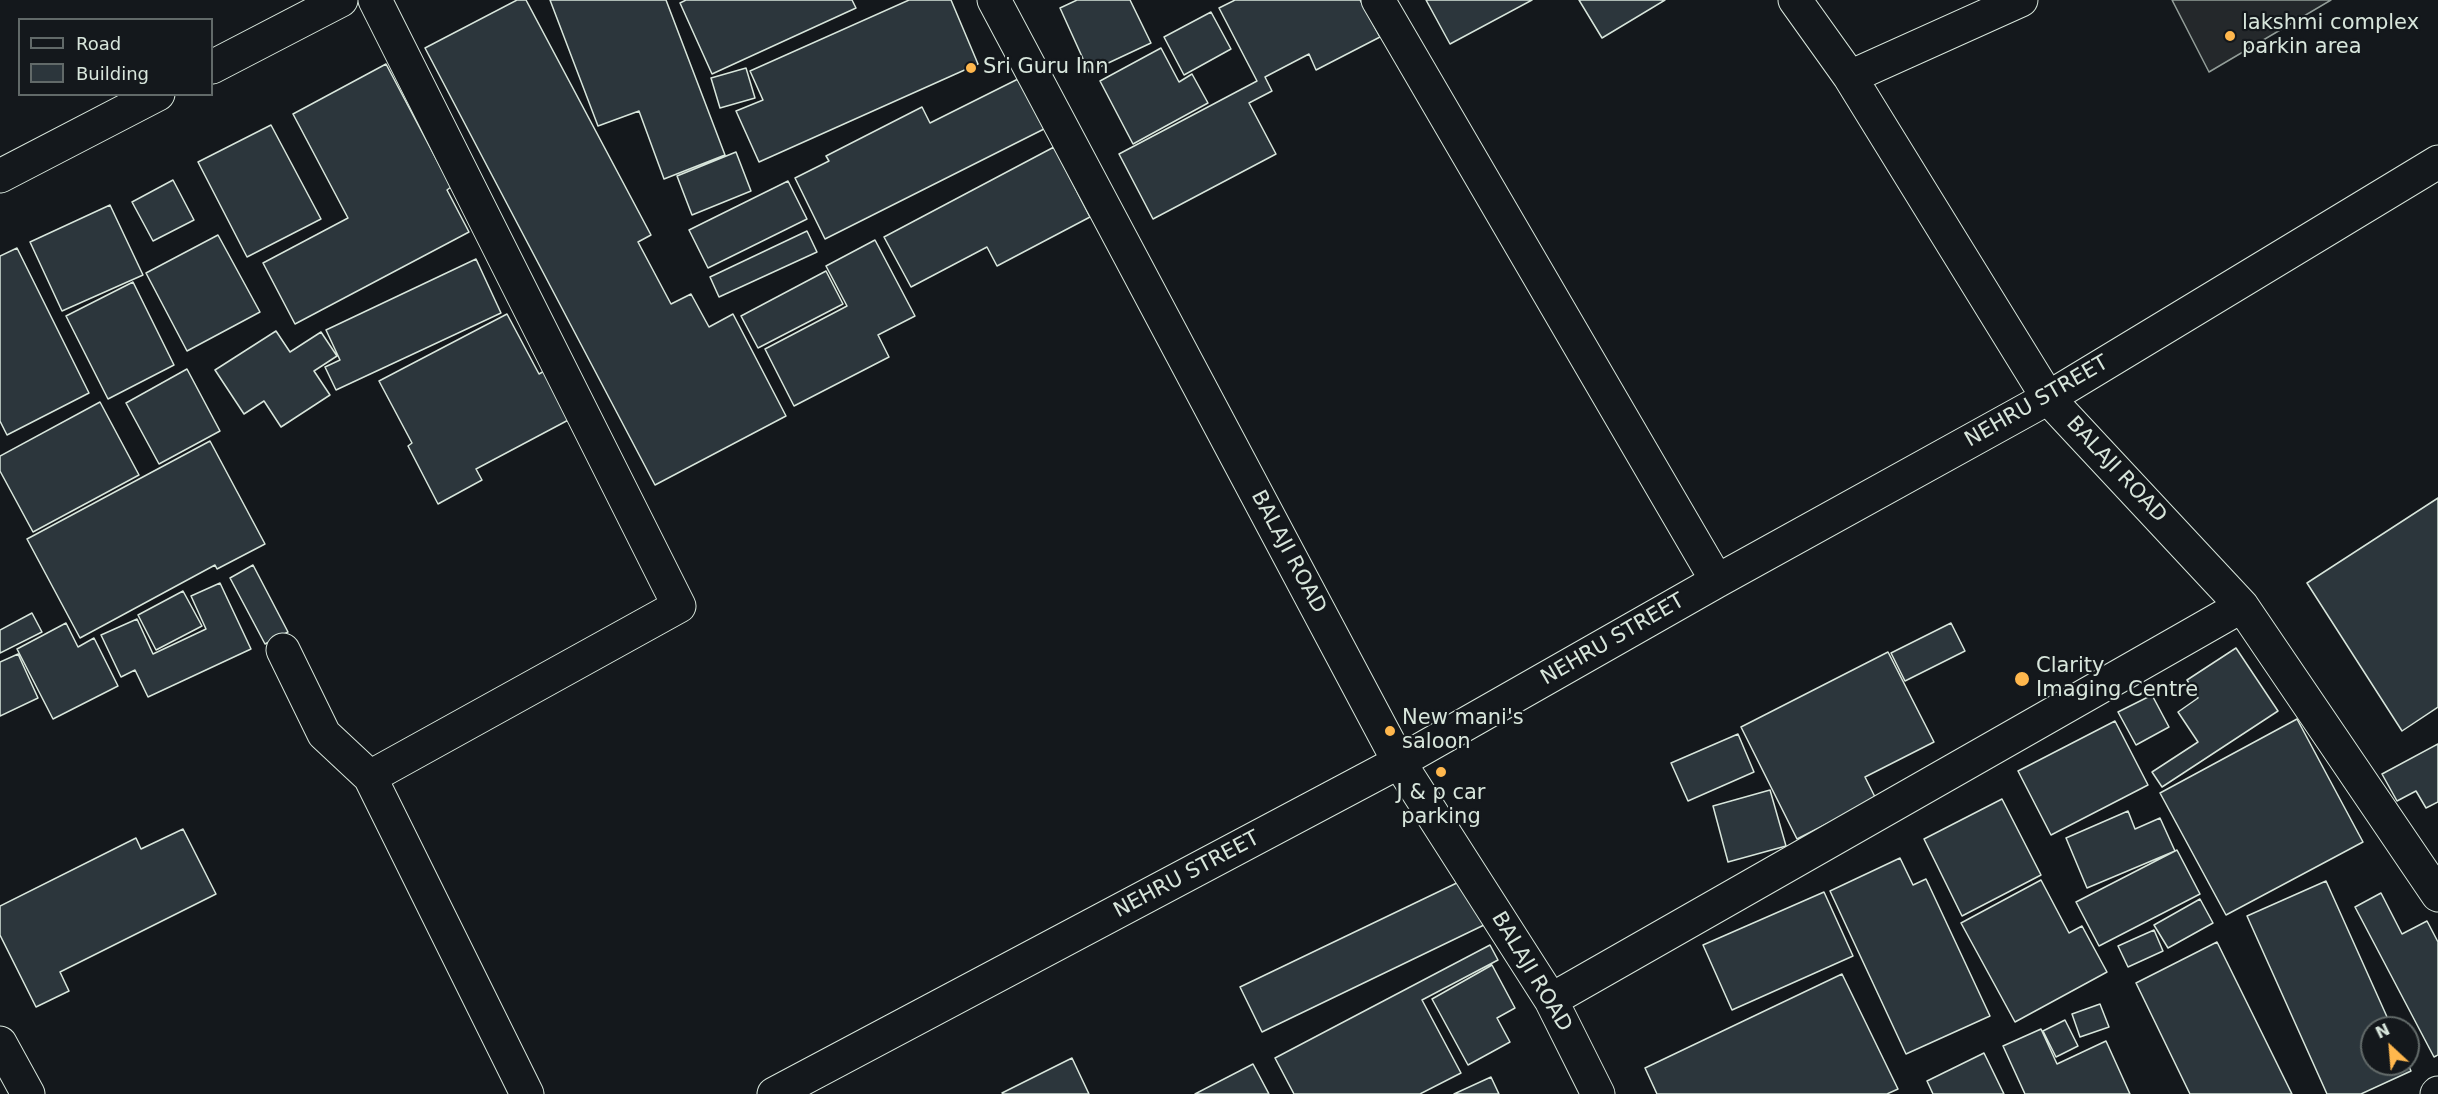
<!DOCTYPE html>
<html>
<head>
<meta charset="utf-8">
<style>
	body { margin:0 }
	#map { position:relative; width:2438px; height:1094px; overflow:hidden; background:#14181c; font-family:"DejaVu Sans",sans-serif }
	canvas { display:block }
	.legend { position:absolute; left:18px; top:18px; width:195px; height:78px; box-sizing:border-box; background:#14181c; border:2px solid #626a69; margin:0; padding:8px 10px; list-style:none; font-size:18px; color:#d8e6dc }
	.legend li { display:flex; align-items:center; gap:12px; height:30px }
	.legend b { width:30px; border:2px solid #626a69 }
	.north { position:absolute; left:2360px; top:1016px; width:60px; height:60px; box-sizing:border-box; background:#14181c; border:2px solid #626a69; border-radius:50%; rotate:334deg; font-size:16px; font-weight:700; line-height:24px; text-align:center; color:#d8e6dc }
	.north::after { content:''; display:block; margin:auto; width:21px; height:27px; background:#ffb74d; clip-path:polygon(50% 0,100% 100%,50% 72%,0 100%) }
</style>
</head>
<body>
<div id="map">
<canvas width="2438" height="1094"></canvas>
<ul class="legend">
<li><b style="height:8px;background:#14181c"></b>Road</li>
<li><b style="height:16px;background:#2c363c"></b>Building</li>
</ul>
<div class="north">N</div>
</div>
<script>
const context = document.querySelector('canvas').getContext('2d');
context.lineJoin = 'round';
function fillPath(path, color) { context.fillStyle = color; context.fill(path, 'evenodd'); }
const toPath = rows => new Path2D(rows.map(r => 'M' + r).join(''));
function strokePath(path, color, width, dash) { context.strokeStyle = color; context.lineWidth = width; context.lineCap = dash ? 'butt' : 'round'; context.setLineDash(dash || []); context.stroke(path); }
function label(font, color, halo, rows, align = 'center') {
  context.font = font + ' "DejaVu Sans",sans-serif'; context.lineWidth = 4.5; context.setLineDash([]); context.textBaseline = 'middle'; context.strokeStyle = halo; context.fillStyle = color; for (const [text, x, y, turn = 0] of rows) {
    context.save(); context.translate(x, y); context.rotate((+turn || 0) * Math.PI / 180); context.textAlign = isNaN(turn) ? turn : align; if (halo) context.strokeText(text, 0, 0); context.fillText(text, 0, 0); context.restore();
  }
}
const parking = toPath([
	[2172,0,2331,0,2209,72,2172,0]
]);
fillPath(parking, '#24282b');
strokePath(parking, '#939e99', 1.5);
const building = toPath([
	[517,0,526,0,651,235,638,242,671,304,691,294,709,327,733,314,786,416,655,485,425,48,517,0],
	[550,0,666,0,725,155,664,179,639,111,598,126,550,0],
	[686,0,852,0,856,8,712,74,680,3,686,0],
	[909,0,951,0,978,64,759,162,736,111,763,100,750,71,909,0],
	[1077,0,1130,0,1151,43,1089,72,1060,8,1077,0],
	[1235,0,1360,0,1380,37,1316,70,1309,54,1265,77,1272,91,1249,103,1276,154,1153,219,1119,154,1257,81,1219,8,1235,0],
	[1426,0,1532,0,1450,44,1426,0],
	[1579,0,1665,0,1602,38,1579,0],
	[1211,12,1231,49,1184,75,1164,37,1211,12],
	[1161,48,1179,82,1192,74,1208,103,1133,144,1100,81,1161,48],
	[386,64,451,187,447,190,469,232,295,324,263,263,348,218,293,114,386,64],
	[746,68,755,98,720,108,711,78,746,68],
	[1018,79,1044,129,825,239,795,178,829,161,826,156,922,107,930,123,1018,79],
	[271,125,321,219,247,257,198,162,271,125],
	[1054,147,1090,217,997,266,987,247,911,287,884,237,1054,147],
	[736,152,751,191,692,215,677,176,736,152],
	[173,180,194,220,153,241,132,202,173,180],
	[788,181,807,219,708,268,689,230,788,181],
	[110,205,143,275,62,311,30,242,110,205],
	[807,231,817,252,719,297,710,277,807,231],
	[218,235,260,312,187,351,146,273,218,235],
	[875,240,915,316,878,335,889,357,794,406,765,349,847,306,826,266,875,240],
	[17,248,89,393,7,435,0,421,0,256,17,248],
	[476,259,501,313,336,390,325,367,340,360,326,330,476,259],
	[826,271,843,304,758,348,741,316,826,271],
	[133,282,174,365,108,399,66,316,133,282],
	[507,314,539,374,548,369,574,417,476,469,482,480,438,504,408,446,412,443,379,381,507,314],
	[276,331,290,352,321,332,337,356,314,371,330,395,281,427,264,401,244,414,215,370,276,331],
	[187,369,220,431,159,464,126,403,187,369],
	[100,402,139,475,33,532,0,471,0,456,100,402],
	[210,441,265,544,217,569,215,565,80,638,27,539,210,441],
	[2438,498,2438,707,2402,731,2307,583,2438,498],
	[253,565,288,632,265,644,230,578,253,565],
	[220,583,251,649,148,697,135,670,121,677,101,635,137,619,153,654,206,629,191,596,220,583],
	[183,591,202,626,156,650,138,615,183,591],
	[32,613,42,632,0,653,0,630,32,613],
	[66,623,78,647,94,638,118,686,53,719,17,649,66,623],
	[1951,623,1965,651,1905,681,1891,653,1951,623],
	[2236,648,2278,711,2162,787,2152,772,2198,742,2178,712,2198,698,2187,680,2236,648],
	[1888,652,1934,742,1865,777,1876,799,1797,839,1741,727,1888,652],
	[18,654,38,698,0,716,0,662,18,654],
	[2152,695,2169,727,2136,745,2118,712,2152,695],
	[2297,719,2363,842,2226,915,2160,793,2297,719],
	[2115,721,2148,785,2051,835,2018,771,2115,721],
	[1738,734,1754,772,1688,801,1671,763,1738,734],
	[2438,744,2438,802,2426,808,2416,791,2397,801,2382,774,2438,744],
	[1770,790,1786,846,1728,862,1713,806,1770,790],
	[2002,799,2041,875,1962,916,1924,839,2002,799],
	[2128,811,2135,829,2160,818,2175,851,2087,888,2066,838,2128,811],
	[183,829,216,894,60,972,69,991,36,1007,0,935,0,906,136,838,141,849,183,829],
	[2177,850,2200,894,2099,946,2076,902,2177,850],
	[1900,858,1913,885,1926,879,1990,1016,1906,1054,1830,891,1900,858],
	[1463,880,1484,925,1262,1032,1240,987,1463,880],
	[2041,880,2069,933,2082,926,2107,972,2015,1022,1961,923,2041,880],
	[2326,881,2392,1028,2372,1028,2372,1064,2408,1064,2411,1071,2361,1094,2327,1094,2247,916,2326,881],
	[1824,892,1853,956,1732,1010,1703,945,1824,892],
	[2381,893,2402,934,2427,921,2438,942,2438,1055,2434,1057,2355,907,2381,893],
	[2200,899,2213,923,2168,948,2154,925,2200,899],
	[2154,930,2163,951,2128,967,2118,946,2154,930],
	[2217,942,2292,1094,2190,1094,2136,983,2217,942],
	[1490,945,1498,960,1422,1000,1461,1073,1420,1094,1294,1094,1275,1058,1490,945],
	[1492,965,1515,1008,1497,1018,1510,1042,1468,1065,1432,999,1492,965],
	[1842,974,1898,1089,1887,1094,1657,1094,1645,1068,1842,974],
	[2100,1004,2109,1027,2080,1037,2072,1014,2100,1004],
	[2065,1020,2078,1046,2056,1057,2043,1031,2065,1020],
	[2041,1029,2057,1064,2106,1041,2130,1094,2025,1094,2003,1046,2041,1029],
	[1984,1053,2004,1094,1933,1094,1927,1081,1984,1053],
	[1072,1058,1089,1094,1003,1094,1002,1093,1072,1058],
	[1253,1064,1269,1094,1195,1094,1253,1064],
	[1491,1077,1499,1094,1454,1094,1491,1077]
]);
fillPath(building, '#2c363c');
strokePath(building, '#d8e6dc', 1.5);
const minor = toPath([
	[375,0,679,606,370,777,527,1094],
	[994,0,1399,762,1551,1000,1598,1094],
	[1378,0,1717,581],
	[1795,0,1850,77,2048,398,2242,606,2438,895],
	[1850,77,2021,0],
	[283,650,324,734,370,777],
	[1551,1000,2242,606],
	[774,1094,1399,762,1717,581,2048,398,2438,162],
	[2437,1094,2438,1093]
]);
const tertiary = toPath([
	[0,1043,28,1094]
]);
const primary = toPath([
	[212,67,341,0],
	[0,176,158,94]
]);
strokePath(minor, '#d8e6dc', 35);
strokePath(tertiary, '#d8e6dc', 35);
strokePath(primary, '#d8e6dc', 35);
strokePath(minor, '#14181c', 33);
strokePath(tertiary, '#14181c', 33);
strokePath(primary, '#14181c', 33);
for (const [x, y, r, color] of [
	[2230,36,6,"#ffb74d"],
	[971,68,6,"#ffb74d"],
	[2022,679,8,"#ffb74d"],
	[1390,731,6,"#ffb74d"],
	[1441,772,6,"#ffb74d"]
]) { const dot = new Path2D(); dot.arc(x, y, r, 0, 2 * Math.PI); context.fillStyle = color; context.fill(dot); strokePath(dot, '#14181c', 2); }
label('21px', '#d8e6dc', '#14181c', [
	["lakshmi complex",2242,24],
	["parkin area",2242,48],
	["Sri Guru Inn",983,68],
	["Clarity",2036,667],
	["Imaging Centre",2036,691],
	["New mani's",1402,719],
	["saloon",1402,743],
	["J & p car",1441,794,"center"],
	["parking",1441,818,"center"]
], 'left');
label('21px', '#d8e6dc', '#14181c', [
	["NEHRU STREET",2037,402,-30],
	["BALAJI ROAD",2116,470,47],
	["BALAJI ROAD",1288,552,62],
	["NEHRU STREET",1613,640,-30],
	["NEHRU STREET",1187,875,-28],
	["BALAJI ROAD",1531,972,59]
]);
</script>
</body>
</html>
